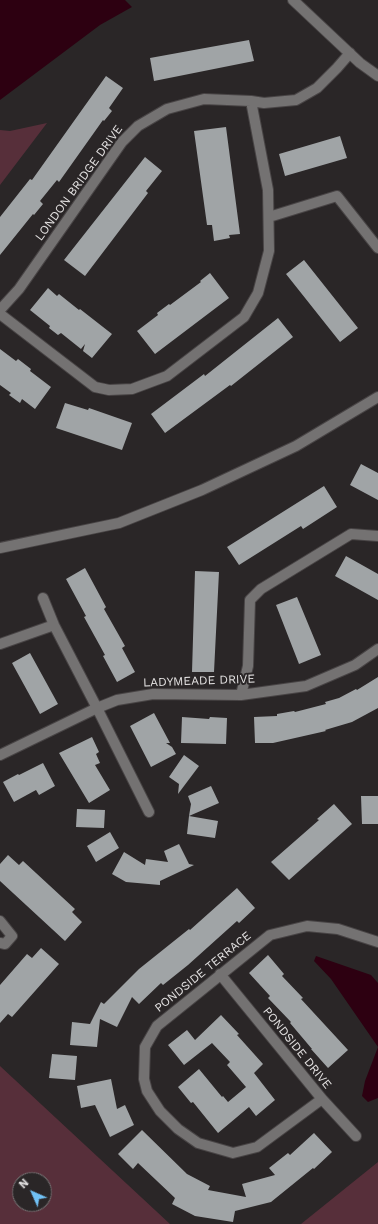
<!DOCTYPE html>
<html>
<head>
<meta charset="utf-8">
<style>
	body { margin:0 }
	#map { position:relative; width:378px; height:1224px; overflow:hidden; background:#2a2627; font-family:"Work Sans",sans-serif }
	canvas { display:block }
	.north { position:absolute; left:12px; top:1172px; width:40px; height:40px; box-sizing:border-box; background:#2a2627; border:1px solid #747172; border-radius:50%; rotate:315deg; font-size:11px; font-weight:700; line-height:16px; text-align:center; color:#e4e2e2 }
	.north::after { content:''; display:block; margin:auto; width:14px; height:18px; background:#71c1f5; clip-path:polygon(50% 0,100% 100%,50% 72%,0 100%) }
</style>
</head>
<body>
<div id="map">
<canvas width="378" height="1224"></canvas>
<div class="north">N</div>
</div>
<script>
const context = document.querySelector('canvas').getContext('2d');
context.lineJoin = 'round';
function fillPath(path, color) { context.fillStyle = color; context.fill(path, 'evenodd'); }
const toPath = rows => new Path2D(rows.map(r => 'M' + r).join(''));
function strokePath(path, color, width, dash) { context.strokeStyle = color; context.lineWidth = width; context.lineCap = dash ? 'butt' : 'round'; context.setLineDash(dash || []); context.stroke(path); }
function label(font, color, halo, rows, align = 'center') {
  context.font = font + ' "Work Sans",sans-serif'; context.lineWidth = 4; context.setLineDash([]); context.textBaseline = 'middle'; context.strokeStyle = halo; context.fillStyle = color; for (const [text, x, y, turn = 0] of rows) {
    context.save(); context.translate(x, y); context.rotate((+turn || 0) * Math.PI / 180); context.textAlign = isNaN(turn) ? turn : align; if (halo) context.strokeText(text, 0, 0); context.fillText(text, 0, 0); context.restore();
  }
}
fillPath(toPath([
	[47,123,0,185,0,130,10,131],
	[0,1066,170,1224,0,1224],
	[20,1180,44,1180,44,1204,20,1204],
	[378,1162,378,1224,301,1224]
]), '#572f3a');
fillPath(toPath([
	[0,0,125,0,132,7,100,25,0,100],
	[316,956,371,975,378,983,378,1047,331,979,314,961],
	[378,1047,378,1098,368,1102,362,1096,365,1081]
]), '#2d0011');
fillPath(toPath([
	[249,40,254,61,154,81,150,58],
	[106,76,123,88,109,108,112,111,104,121,103,120,59,182,57,180,40,201,43,204,34,215,33,214,0,255,0,217,30,179,32,180],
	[226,127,240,234,229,235,230,238,214,241,212,225,207,225,194,131],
	[340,136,347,158,285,176,279,154],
	[145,157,162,171,146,191,148,193,85,276,64,260],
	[304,260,358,328,340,342,286,274],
	[210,273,229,298,155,354,137,331,158,315,157,313,169,304,170,305,201,282,200,281],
	[48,288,57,296,59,294,79,310,80,309,112,334,92,358,83,351,85,344,81,349,61,333,58,335,49,328,50,326,30,310],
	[278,318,293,337,231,386,230,385,165,433,151,414,204,374,205,376],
	[0,349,16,361,18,359,31,369,30,371,51,387,35,409,22,399,20,403,9,395,11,393,0,385],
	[65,403,88,410,89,408,132,423,122,450,56,428],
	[361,464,378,473,378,500,350,485],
	[324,486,337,507,303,529,301,526,239,565,227,547],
	[346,556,378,574,378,600,335,576],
	[85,568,106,607,104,609,125,646,122,648,135,672,117,682,103,656,105,655,84,617,86,616,66,579],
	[195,571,219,572,214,672,192,672],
	[297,597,321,655,299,664,276,605],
	[30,653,58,704,40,714,12,663],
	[378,677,378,708,352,722,325,730,326,731,273,743,255,743,254,717,277,716,277,714,294,711,295,712,326,704,325,702,339,698,356,689,357,690],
	[154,713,170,743,166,743,172,747,176,754,151,767,130,726],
	[182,717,209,719,210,717,227,718,226,744,181,743],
	[92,737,99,752,96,754,100,763,95,765,110,790,89,803,59,753],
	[184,755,199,766,178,794,179,784,169,777],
	[43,763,55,786,39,795,36,790,14,802,3,782,18,774,19,775],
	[211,786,219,803,189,816,191,804,188,796],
	[361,796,378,796,378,824,362,824],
	[334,804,352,824,289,880,271,862,319,820,317,819],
	[77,809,105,810,104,828,76,827],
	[189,816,218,821,215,838,187,834],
	[110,832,119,848,96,862,87,846],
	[179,844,189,864,194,865,160,881,160,885,126,882,112,874,124,852,145,865,146,859,168,862,164,851],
	[8,855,19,865,23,861,75,909,72,912,82,922,65,941,0,881,0,864],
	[237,888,255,908,239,923,237,921,188,965,163,985,161,983,139,1004,132,997,117,1027,100,1019,97,1047,70,1045,72,1022,90,1024,101,1002,104,1004,139,969,189,929,190,930],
	[41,948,59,964,12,1017,8,1014,0,1023,0,985,27,954,32,958],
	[268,955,284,974,282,976,303,998,301,999,348,1050,328,1068,311,1049,312,1049,290,1023,291,1022,268,998,270,996,249,973],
	[221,1015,239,1034,237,1035,263,1064,254,1073,275,1100,256,1116,249,1107,218,1133,193,1102,191,1103,178,1087,199,1069,222,1097,223,1096,228,1102,246,1087,227,1065,230,1062,212,1043,184,1065,168,1045,187,1030,195,1040],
	[52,1054,77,1056,75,1080,49,1078],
	[111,1079,117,1109,125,1105,134,1125,110,1137,95,1105,81,1108,77,1086],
	[142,1130,187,1174,210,1186,208,1190,246,1197,242,1184,275,1175,269,1168,288,1153,290,1155,314,1133,332,1152,314,1169,313,1168,271,1202,235,1211,233,1222,195,1216,172,1204,175,1198,138,1163,133,1169,118,1154]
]), '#a0a4a6');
const minor = toPath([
	[293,0,360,63,378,76],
	[269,217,337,196,378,248],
	[0,310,19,289,122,142,138,126,167,109,204,99,251,101,264,103,296,100,317,88,337,68,350,53],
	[0,314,95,387,109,390,132,389,167,376,244,317,258,293,269,251,268,190,251,101],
	[0,548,119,523,202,490,296,446,378,397],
	[43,598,54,625,97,708,149,812],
	[0,644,54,625],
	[241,695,248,666,250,600,261,589,351,534,378,536],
	[0,755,97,708,117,700,153,694,241,695,306,686,355,665,378,649],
	[0,921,12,936,5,944,0,943],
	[220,974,322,1099,356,1136],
	[322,1099,257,1147,233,1153,198,1143,178,1129,160,1111,147,1091,144,1079,145,1047,157,1026,270,935,307,926,338,929,378,942]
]);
strokePath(minor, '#484445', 12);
strokePath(minor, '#747272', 10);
label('12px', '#e4e2e2', '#2a2627', [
	["LONDON BRIDGE DRIVE",79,183,-54],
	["LADYMEADE DRIVE",199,681,-2],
	["PONDSIDE TERRACE",203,972,-39],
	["PONDSIDE DRIVE",297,1048,51]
]);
</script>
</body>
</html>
